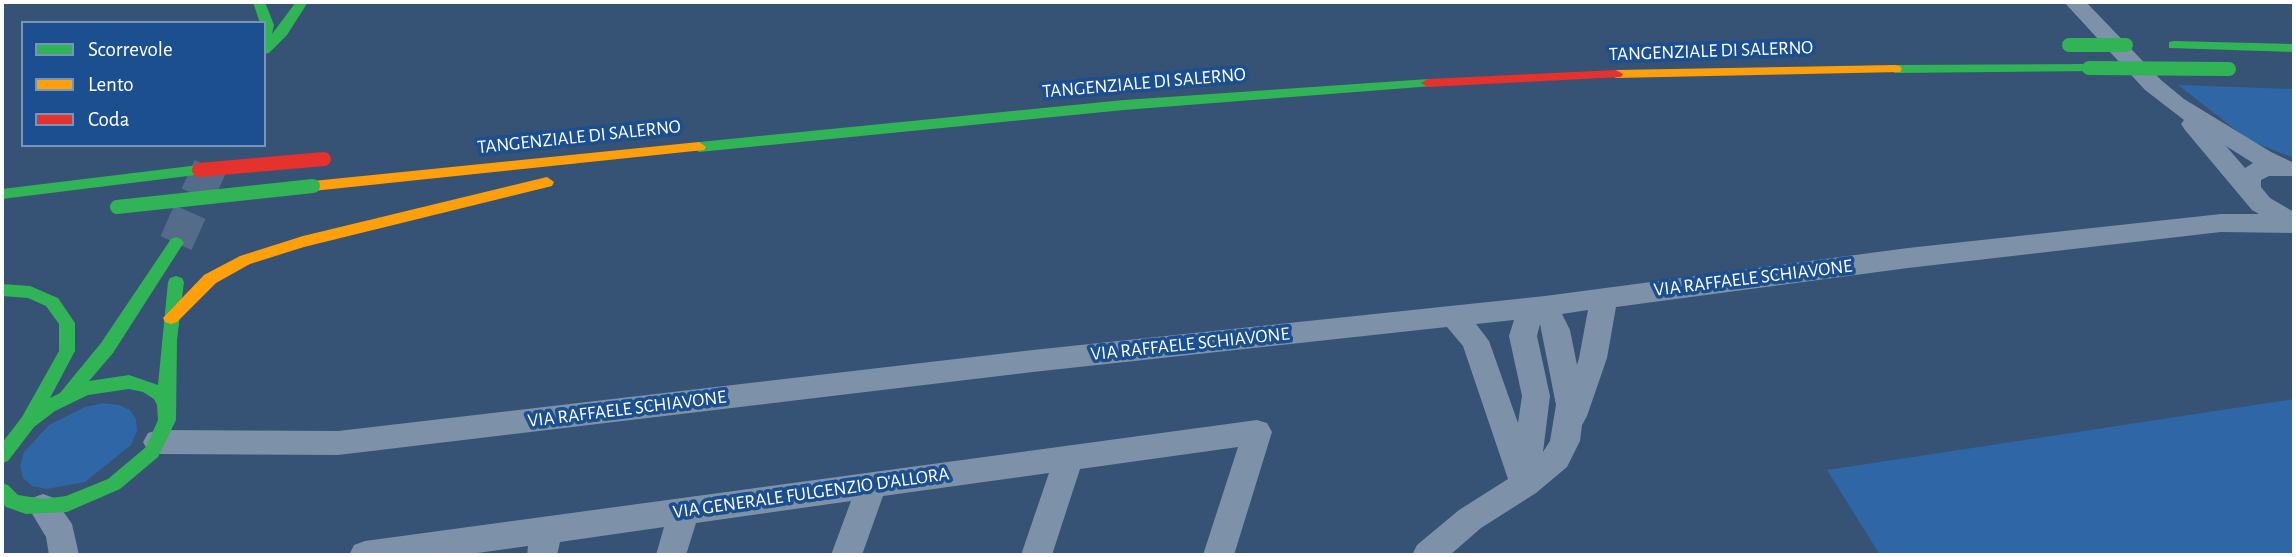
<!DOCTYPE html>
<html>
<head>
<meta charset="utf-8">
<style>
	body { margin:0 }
	#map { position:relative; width:2296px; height:557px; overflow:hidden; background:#365274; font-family:"Alegreya Sans",sans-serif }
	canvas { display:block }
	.frame { position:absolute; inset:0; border:4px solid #fff; pointer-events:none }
	.legend { position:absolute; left:21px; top:21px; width:245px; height:126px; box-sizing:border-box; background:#1b4f8f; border:2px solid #7695bc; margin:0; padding:9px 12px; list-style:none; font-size:21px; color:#fff }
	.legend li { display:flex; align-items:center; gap:14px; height:35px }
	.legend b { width:35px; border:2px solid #7695bc }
</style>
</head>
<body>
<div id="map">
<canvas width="2296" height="557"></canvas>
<div class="frame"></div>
<ul class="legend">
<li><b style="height:9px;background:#30b455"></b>Scorrevole</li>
<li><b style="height:9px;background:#ff9f0a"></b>Lento</li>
<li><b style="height:9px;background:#e5322d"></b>Coda</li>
</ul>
</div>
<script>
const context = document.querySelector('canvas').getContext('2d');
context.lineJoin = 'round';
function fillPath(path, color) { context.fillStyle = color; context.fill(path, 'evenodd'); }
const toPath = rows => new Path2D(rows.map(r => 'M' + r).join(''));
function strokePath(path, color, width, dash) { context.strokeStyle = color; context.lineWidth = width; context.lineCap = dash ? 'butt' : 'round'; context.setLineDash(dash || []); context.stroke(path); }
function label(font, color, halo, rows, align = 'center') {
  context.font = font + ' "Alegreya Sans",sans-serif'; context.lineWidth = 7; context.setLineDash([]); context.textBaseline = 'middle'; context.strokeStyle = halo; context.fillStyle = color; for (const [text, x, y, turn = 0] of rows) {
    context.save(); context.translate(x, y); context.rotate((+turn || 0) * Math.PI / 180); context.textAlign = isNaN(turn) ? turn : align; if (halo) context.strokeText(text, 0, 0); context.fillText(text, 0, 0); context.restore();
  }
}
fillPath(toPath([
	[2178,85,2294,89,2294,158,2250,141],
	[2294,399,2294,555,1880,555,1827,470],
	[103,403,119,405,130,410,136,419,137,431,131,445,85,482,47,489,32,486,23,478,20,466,24,452,49,425,85,407]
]), '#2f66a5');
strokePath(toPath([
	[176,243,210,167]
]), '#546c89', 34, [34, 18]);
fillPath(toPath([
	[2064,2,2086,2,2161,80,2184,99,2271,152,2294,163,2294,176,2269,176,2261,180,2261,187,2270,198,2294,212,2294,233,2221,232,1908,268,1616,307,1607,358,1587,416,1582,425,1580,441,1567,467,1536,493,1481,528,1450,555,1412,555,1417,545,1459,510,1508,479,1463,346,1447,327,1033,372,338,455,158,454,148,451,143,442,148,433,158,430,338,431,1033,350,1545,296,1908,248,2221,214,2259,214,2252,210,2185,130,2181,124,2184,120,2145,90,2064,2],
	[2226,146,2253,163,2245,168,2226,146],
	[1588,310,1579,358,1577,365,1570,330,1562,314,1588,310],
	[1514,320,1509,336,1522,396,1518,423,1489,341,1476,324,1514,320],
	[1540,324,1556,405,1550,441,1543,452,1550,396,1537,336,1540,324],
	[1257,420,1267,423,1272,432,1234,555,1203,555,1238,447,1080,469,1052,555,1021,555,1049,473,883,496,862,555,831,555,851,501,696,523,686,555,656,555,664,527,560,542,557,555,527,555,528,546,463,555,349,555,354,545,365,541,1257,420],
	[43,494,54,498,72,524,79,555,49,555,46,537,28,507,32,498,43,494]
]), '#7d92a8');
fillPath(toPath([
	[253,2,265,2,274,25,272,34,296,2,308,2,287,35,269,53,264,54,264,23,260,23,253,2],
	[2174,41,2294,44,2294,52,2169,48,2169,42,2174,41],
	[2089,64,2094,65,2096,68,2094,71,1895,73,1888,69,1895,65,2089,64],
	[1428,79,1433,80,1435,83,1433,86,1124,110,699,152,692,147,699,142,1124,100,1428,79],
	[199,165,204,166,206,170,204,174,2,199,2,189,199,165],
	[176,237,181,239,184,243,181,247,113,353,89,381,129,375,158,385,168,282,170,278,176,276,182,278,184,282,177,340,176,420,158,457,120,489,67,512,26,514,6,507,2,503,2,483,8,485,18,495,43,499,66,496,108,479,146,447,158,420,157,405,154,399,143,392,129,389,88,395,55,411,34,427,8,461,2,463,2,443,22,417,59,351,59,324,46,306,28,298,2,296,2,284,30,286,58,298,75,323,75,351,50,398,60,393,101,343,171,239,176,237]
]), '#30b455');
fillPath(toPath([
	[1895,65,1900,66,1902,69,1900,72,1616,78,1609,74,1616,70,1895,65],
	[699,142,706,147,704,150,313,191,306,186,313,181,699,142],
	[547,177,554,182,552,186,304,247,250,264,216,283,177,322,171,324,165,322,163,318,204,275,240,256,303,236,547,177]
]), '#ff9f0a');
fillPath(toPath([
	[1616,70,1623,74,1621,77,1428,87,1421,83,1428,79,1616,70]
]), '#e5322d');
strokePath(toPath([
	[2069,45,2126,45],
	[2089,68,2229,69],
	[117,207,313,186]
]), '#30b455', 14);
strokePath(toPath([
	[199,170,324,159]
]), '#e5322d', 14);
label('19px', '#fff', '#1b4f8f', [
	["TANGENZIALE DI SALERNO",1711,51,-2],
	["TANGENZIALE DI SALERNO",1144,83,-5],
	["TANGENZIALE DI SALERNO",579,137,-6],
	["VIA RAFFAELE SCHIAVONE",1753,278,-7],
	["VIA RAFFAELE SCHIAVONE",1190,344,-6],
	["VIA RAFFAELE SCHIAVONE",627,409,-7],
	["VIA GENERALE FULGENZIO D'ALLORA",811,493,-8]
]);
</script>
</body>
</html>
